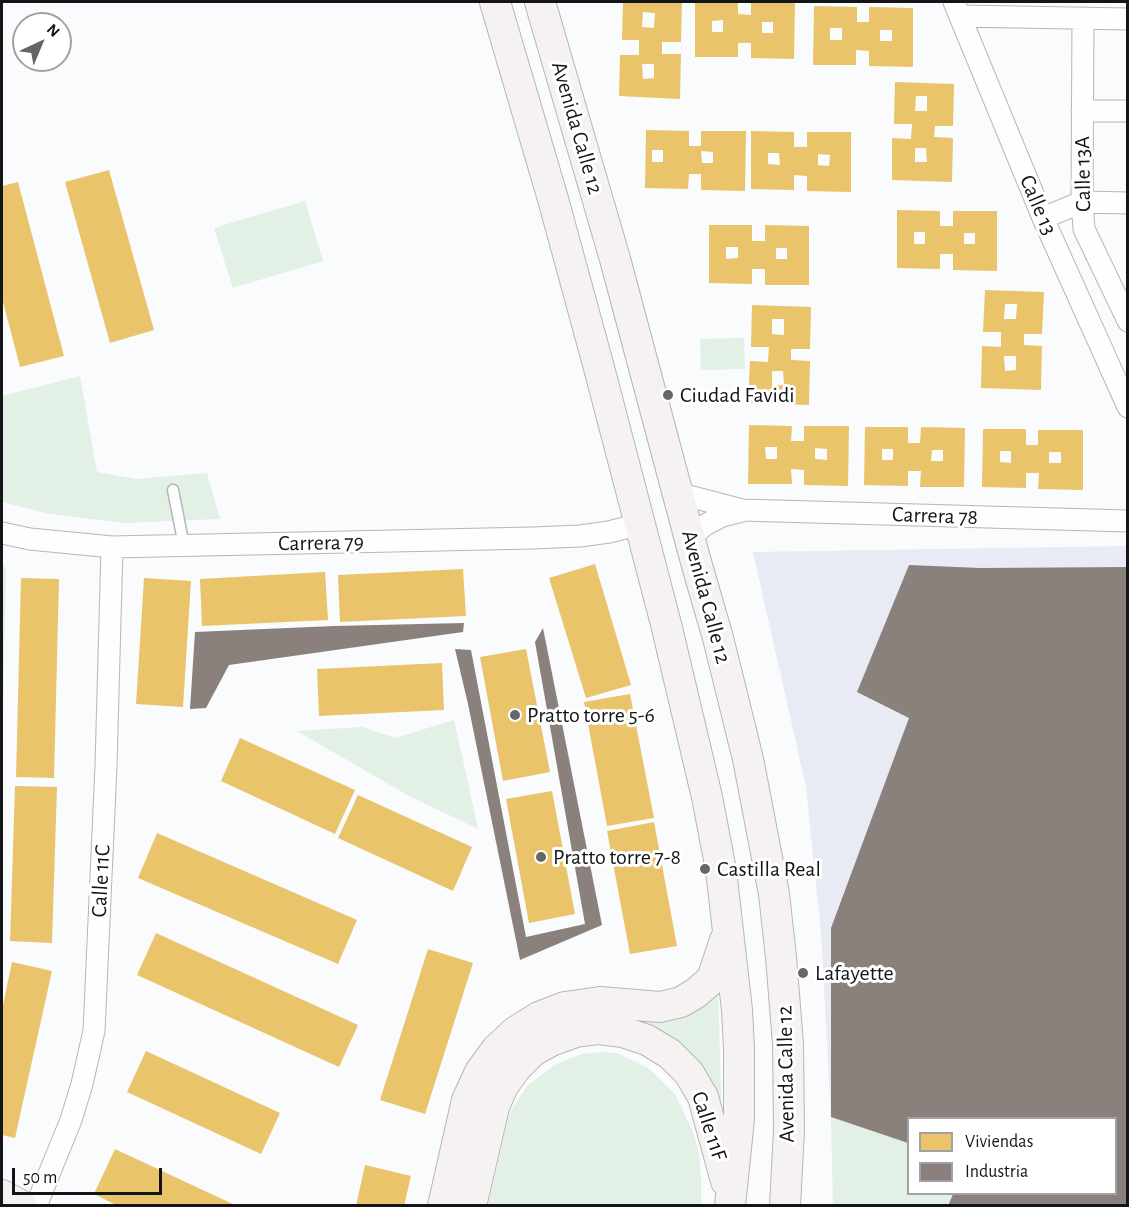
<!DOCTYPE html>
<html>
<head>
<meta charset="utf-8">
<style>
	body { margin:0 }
	#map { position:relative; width:1129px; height:1207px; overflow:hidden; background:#f9fbfd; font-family:"Alegreya Sans",sans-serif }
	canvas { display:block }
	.frame { position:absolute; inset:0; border:3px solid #141518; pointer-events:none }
	.legend { position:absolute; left:907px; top:1117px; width:210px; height:78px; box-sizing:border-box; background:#fff; border:2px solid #a1a1a3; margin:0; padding:8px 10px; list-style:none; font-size:18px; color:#141518 }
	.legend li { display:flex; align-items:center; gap:12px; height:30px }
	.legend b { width:30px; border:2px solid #a1a1a3 }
	.north { position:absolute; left:12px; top:12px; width:60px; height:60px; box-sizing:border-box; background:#fff; border:2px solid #a1a1a3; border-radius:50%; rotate:44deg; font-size:16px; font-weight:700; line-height:24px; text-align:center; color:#141518 }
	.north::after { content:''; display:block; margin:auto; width:21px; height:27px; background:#646668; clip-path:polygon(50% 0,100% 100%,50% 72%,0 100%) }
	.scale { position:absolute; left:12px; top:1168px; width:150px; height:27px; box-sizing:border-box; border:3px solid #141518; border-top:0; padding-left:8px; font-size:18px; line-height:21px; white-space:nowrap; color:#141518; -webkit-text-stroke:4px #fff; paint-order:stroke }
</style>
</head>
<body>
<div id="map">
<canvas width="1129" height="1207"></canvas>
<div class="frame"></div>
<ul class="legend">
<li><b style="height:16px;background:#e9c46a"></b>Viviendas</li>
<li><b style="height:16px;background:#8a817c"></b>Industria</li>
</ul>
<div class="north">N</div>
<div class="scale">50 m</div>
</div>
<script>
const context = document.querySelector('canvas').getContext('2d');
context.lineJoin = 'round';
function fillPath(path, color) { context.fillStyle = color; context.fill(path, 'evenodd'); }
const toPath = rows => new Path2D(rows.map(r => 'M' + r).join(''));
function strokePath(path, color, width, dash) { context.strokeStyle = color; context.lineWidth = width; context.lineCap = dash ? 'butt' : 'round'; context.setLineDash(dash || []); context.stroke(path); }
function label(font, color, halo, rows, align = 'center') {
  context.font = font + ' "Alegreya Sans",sans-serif'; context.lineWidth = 6; context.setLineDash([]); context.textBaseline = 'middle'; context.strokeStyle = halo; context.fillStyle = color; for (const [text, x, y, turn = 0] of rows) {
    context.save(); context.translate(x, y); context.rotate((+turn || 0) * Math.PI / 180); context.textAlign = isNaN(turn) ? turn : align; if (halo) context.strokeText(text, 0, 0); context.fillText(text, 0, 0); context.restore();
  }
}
fillPath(toPath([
	[1127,546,1127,1205,948,1205,953,1194,1116,1194,1116,1118,908,1118,908,1143,831,1117,821,933,806,787,753,552]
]), '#e8ebf3');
fillPath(toPath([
	[305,201,323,261,233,288,214,228],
	[744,338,745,369,701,370,700,339],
	[80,376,97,472,136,479,207,473,220,519,123,523,50,514,2,502,2,396],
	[2,567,6,567,2,762],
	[454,720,478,829,409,796,297,731,362,727,395,738],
	[718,987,722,1126,702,1083,675,1050,657,1037,638,1030,599,1021,575,1022,554,1029,534,1039,518,1053,506,1068,496,1085,483,1120,463,1205,456,1206,477,1119,489,1080,498,1062,511,1046,531,1032,552,1021,575,1013,600,1013,669,1017,683,1014,707,998],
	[599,1052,617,1053,648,1068,675,1094,693,1132,699,1153,701,1175,701,1205,488,1205,509,1114,527,1086,553,1066,568,1059,583,1054],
	[831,1117,908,1143,908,1194,953,1194,948,1205,833,1205]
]), '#e2f0e6');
fillPath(toPath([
	[623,2,682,2,681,42,662,42,662,54,681,54,680,99,619,96,620,55,639,55,639,40,622,40],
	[643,12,655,13,654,28,642,27],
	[642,64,654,64,654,78,643,79],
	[695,2,738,2,738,14,751,15,751,2,795,2,794,59,751,58,751,43,738,43,738,57,695,57],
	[723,20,723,32,712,32,712,21],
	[762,22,773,22,773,33,762,33],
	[814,6,857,7,857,22,869,22,869,7,913,8,913,67,869,66,869,51,856,50,856,65,813,65],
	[830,28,842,28,842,40,830,40],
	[880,30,892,30,892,41,880,41],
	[895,82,954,84,953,126,935,126,934,137,953,138,952,182,892,180,892,138,911,139,912,124,894,124],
	[916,96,927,96,927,111,915,111],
	[915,148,926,148,927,162,915,162],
	[646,130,689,131,689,146,701,146,701,131,746,131,745,191,701,190,701,174,689,174,688,189,645,188],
	[652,150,663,150,663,162,652,162],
	[701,151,713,152,713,163,702,163],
	[751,131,794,132,794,147,807,147,807,132,851,132,851,192,807,191,807,176,794,175,794,190,751,189],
	[768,153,779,153,780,165,768,164],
	[818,154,830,155,829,166,818,165],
	[109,170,154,330,110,343,65,182],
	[18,182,64,356,20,367,2,298,2,186],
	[897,210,940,211,940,226,953,226,953,211,997,211,997,271,953,270,953,254,940,254,940,269,897,268],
	[914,232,925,232,925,244,914,244],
	[964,233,975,233,975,244,964,244],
	[709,225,752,225,752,241,765,241,765,225,809,226,809,285,765,285,765,269,752,269,752,284,709,283],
	[726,247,738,247,738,258,726,259],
	[776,248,787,248,787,259,776,259],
	[985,290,1044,292,1042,334,1024,334,1024,345,1042,346,1041,390,981,388,982,346,1001,347,1001,332,983,332],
	[1005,304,1017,304,1016,319,1004,319],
	[1004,356,1016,356,1016,370,1005,371],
	[752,305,811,307,810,349,791,349,791,360,810,361,809,405,748,403,750,361,768,362,769,347,751,347],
	[772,319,784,319,784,335,772,334],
	[772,371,783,371,784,385,772,386],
	[749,425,792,426,791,441,804,441,804,426,849,426,848,486,804,485,804,470,791,469,792,484,748,484],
	[765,447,777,447,777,459,766,459],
	[815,448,827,449,827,460,815,459],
	[865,427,908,427,908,443,920,443,921,427,965,428,964,487,920,487,921,471,908,471,908,486,864,485],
	[882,449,893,449,893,460,882,460],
	[932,450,943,450,943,461,931,461],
	[983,429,1026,429,1026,445,1038,445,1038,430,1083,430,1083,490,1038,489,1039,473,1026,473,1026,488,982,487],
	[1000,451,1011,451,1011,463,1000,462],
	[1049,452,1061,452,1061,463,1049,463],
	[595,564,631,685,586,698,549,578],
	[463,569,466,616,340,622,338,575],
	[325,572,328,620,202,626,200,579],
	[21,578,59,579,54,778,16,777],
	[144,578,191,581,183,707,136,704],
	[526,649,550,772,503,781,480,657],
	[442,663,444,710,319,716,317,669],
	[630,694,654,818,607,826,584,702],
	[240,738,355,790,335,834,221,781],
	[15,786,57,787,52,943,10,941],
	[552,791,575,914,529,923,506,799],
	[358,795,472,847,453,891,338,838],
	[654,822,677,946,630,954,607,831],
	[157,833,357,920,338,964,138,878],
	[156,933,358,1025,339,1067,137,975],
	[428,949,473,963,425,1114,380,1100],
	[12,962,52,971,15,1138,2,1135,2,1010],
	[146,1051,280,1113,261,1154,127,1092],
	[115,1149,237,1206,118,1206,94,1194],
	[365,1165,411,1176,404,1206,356,1206]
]), '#e9c46a');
fillPath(toPath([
	[909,565,980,568,1128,567,1128,1206,948,1206,953,1194,1116,1194,1116,1118,908,1118,908,1143,831,1117,831,928,909,718,857,692],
	[464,623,463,632,229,665,206,708,190,709,195,632,334,626],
	[543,628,602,925,520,960,468,704,455,649,471,650,526,937,585,924,535,642]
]), '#8a817c');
const lane = toPath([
	[173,490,184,546]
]);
const street = toPath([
	[954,2,1043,218,1128,407],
	[960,16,1128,19],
	[1083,18,1082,202,1084,229,1128,321],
	[1082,111,1128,111],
	[1043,218,1082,202,1128,203],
	[677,493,742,510,1128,521],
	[2,533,30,539,112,547,533,538,580,536,609,532,640,524],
	[689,538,705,525,722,516,742,511],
	[36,1206,71,1120,82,1084,94,1031,106,766,112,547]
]);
const secondary = toPath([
	[495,2,553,199,598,364,666,624,707,797,721,870,737,1010,739,1048,739,1119,730,1206],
	[540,2,615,259,696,562,718,638,748,759,774,894,781,957,788,1044,789,1130,785,1206],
	[2,1195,22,1206],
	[443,1206,467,1100,480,1072,496,1050,515,1032,539,1017,565,1007,600,1002,660,1007,681,1002,696,993,712,979,725,940],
	[471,1206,494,1107,503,1086,516,1068,533,1051,551,1041,576,1032,599,1029,623,1032,647,1040,670,1054,689,1073,703,1097,726,1181]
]);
strokePath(lane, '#b5b6b8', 13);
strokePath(street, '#b5b6b8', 23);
strokePath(secondary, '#b5b6b8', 32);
strokePath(lane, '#fefeff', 10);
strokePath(street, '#fefeff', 21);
strokePath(secondary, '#f6f2f1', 30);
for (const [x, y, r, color] of [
	[668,395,6,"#646668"],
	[515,715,6,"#646668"],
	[541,857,6,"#646668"],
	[705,869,6,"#646668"],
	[803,973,6,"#646668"]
]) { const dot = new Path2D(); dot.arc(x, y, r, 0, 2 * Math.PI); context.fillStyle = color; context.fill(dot); strokePath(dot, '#fff', 2); }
label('22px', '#141518', '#fff', [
	["Avenida Calle 12",577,128,74],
	["Calle 13A",1083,174,-91],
	["Calle 13",1038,205,67],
	["Carrera 78",935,516,2],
	["Carrera 79",321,543,-1],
	["Avenida Calle 12",706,597,75],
	["Calle 11C",101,881,-87],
	["Avenida Calle 12",786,1074,-91],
	["Calle 11F",709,1126,72]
]);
label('22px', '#141518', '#fff', [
	["Ciudad Favidi",680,395],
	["Pratto torre 5-6",527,715],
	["Pratto torre 7-8",553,857],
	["Castilla Real",717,869],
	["Lafayette",815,973]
], 'left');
</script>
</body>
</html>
